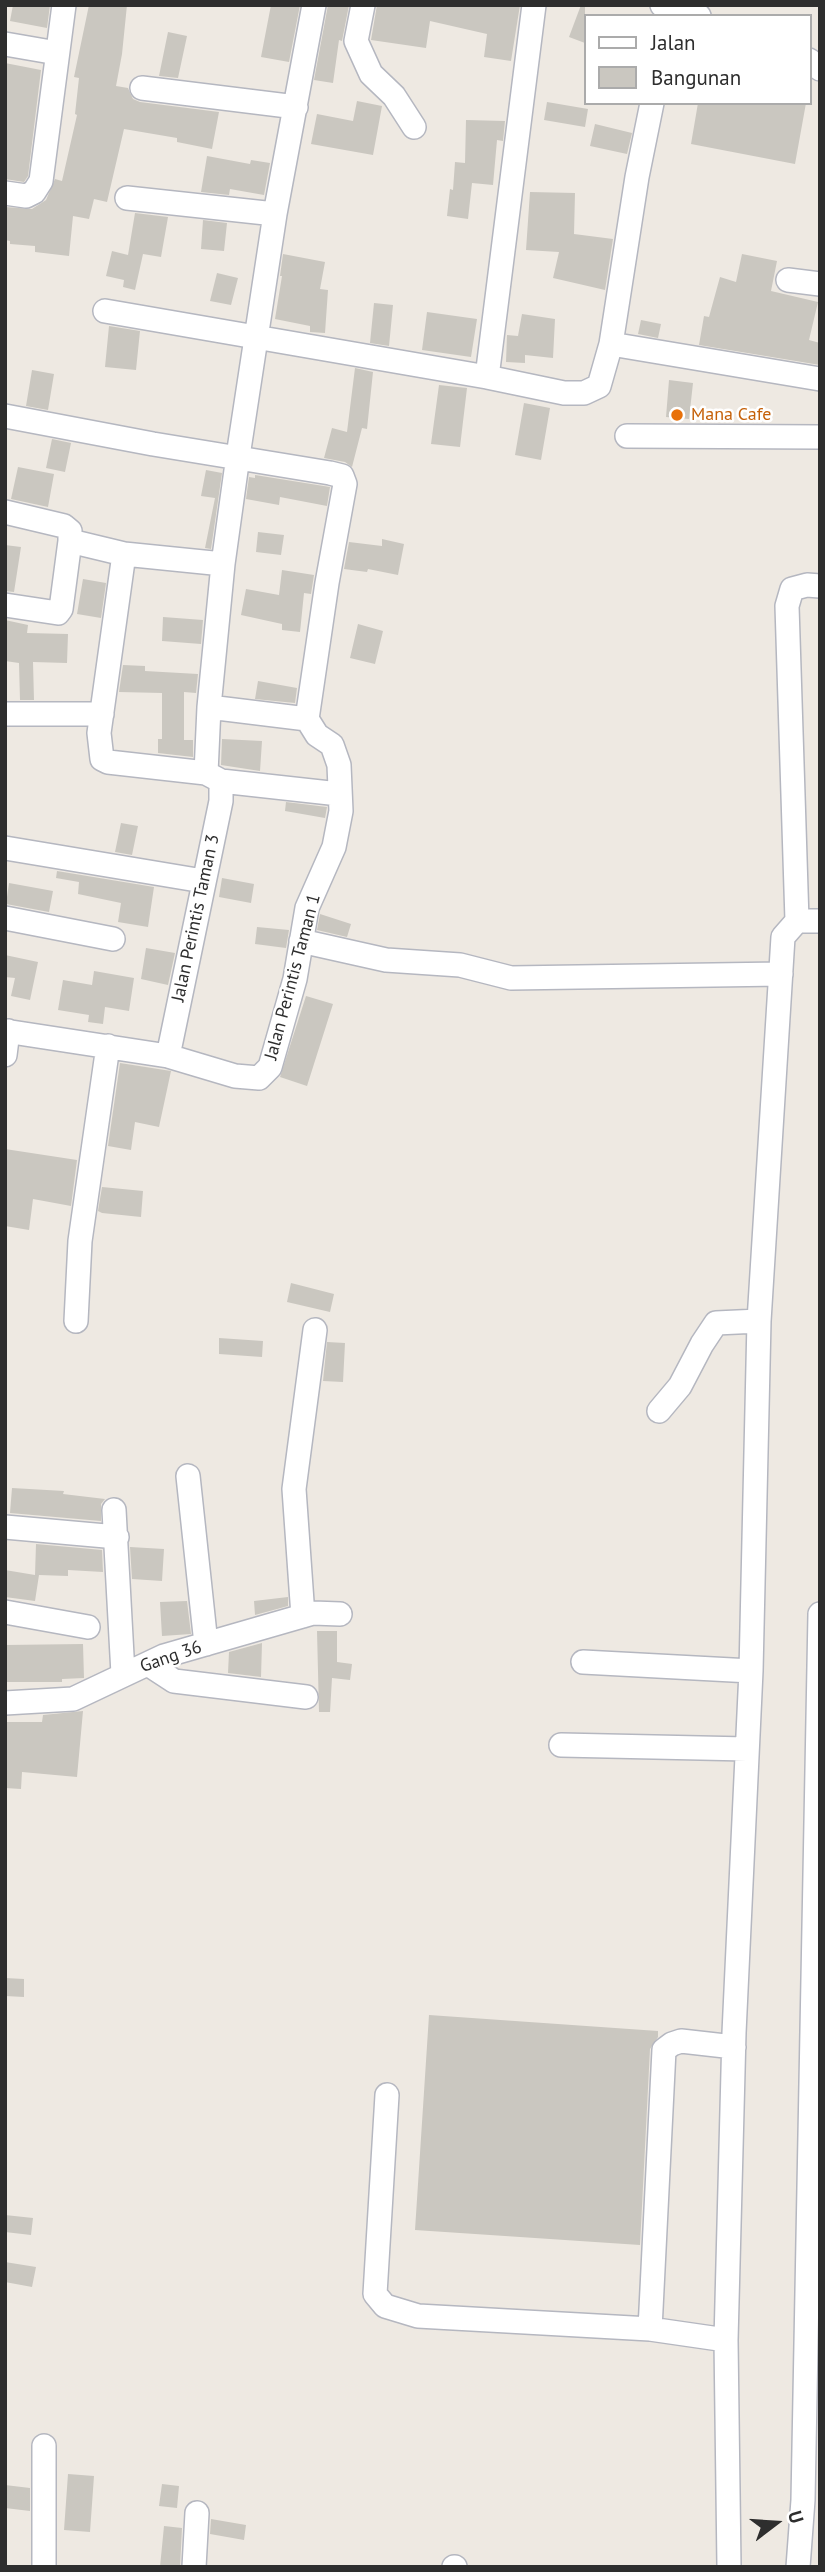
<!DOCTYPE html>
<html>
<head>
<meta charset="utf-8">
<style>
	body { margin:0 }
	#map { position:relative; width:825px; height:2572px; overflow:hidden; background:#eee9e2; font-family:"PT Sans",sans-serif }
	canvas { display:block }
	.frame { position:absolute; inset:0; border:7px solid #2e2e2e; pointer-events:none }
	.legend { position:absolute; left:584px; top:14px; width:228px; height:91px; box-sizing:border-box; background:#fff; border:2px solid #ababab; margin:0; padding:9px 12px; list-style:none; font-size:21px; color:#2e2e2e }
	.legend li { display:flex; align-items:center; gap:14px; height:35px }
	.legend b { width:35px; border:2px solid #ababab }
	.north { position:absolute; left:741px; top:2488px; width:70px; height:70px; -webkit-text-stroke:5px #fff; paint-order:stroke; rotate:73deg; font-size:19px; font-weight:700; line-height:28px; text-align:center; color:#2e2e2e }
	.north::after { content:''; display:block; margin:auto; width:24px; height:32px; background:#2e2e2e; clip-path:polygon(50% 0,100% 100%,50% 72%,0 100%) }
</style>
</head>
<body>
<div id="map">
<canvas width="825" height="2572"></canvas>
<div class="frame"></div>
<ul class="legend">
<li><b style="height:9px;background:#fff"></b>Jalan</li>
<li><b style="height:19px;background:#cac7c0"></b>Bangunan</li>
</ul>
<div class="north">U</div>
</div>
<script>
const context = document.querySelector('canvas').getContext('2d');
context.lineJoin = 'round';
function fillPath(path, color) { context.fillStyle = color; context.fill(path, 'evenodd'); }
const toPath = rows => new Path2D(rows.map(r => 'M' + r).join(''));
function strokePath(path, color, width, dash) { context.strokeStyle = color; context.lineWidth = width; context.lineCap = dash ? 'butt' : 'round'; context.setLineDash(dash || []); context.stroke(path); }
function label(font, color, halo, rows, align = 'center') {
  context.font = font + ' "PT Sans",sans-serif'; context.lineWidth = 5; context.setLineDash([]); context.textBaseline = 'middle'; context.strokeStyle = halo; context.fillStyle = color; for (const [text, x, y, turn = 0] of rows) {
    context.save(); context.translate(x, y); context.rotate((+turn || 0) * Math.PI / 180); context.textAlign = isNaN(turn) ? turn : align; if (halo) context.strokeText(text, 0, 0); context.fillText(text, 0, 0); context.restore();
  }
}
fillPath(toPath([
	[13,5,50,5,47,28,10,21],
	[89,5,127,5,122,54,116,86,128,88,133,99,140,102,219,112,212,149,177,142,177,138,124,129,107,202,94,199,89,219,73,216,69,256,35,252,35,246,10,244,10,241,5,240,5,207,32,209,46,200,55,179,62,181,77,115,75,114,79,78,74,77],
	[271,5,300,5,289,62,261,57],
	[328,5,349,5,342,41,339,40,333,83,314,80],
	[377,5,520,5,511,61,484,57,487,34,430,21,426,48,371,40],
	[581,5,585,5,585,43,569,37],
	[168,32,187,36,178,78,159,76],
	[5,63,41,70,28,176,24,182,5,179],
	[357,101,382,106,373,155,311,144,317,114,353,121],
	[547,102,588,109,585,127,544,120],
	[698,103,806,103,795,164,691,144],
	[466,120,505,121,503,141,497,140,493,185,472,183,468,219,447,216,450,189,453,190,455,162,465,163],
	[595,124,632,133,627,154,590,146],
	[207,156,250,164,251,160,270,163,264,195,230,189,229,195,201,192],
	[530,192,575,193,574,234,613,239,605,290,553,278,559,252,526,250],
	[135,213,168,217,161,257,143,254,135,290,123,287,124,280,106,276,112,251,128,255],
	[203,220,227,223,224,251,201,249],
	[283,254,325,262,320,289,328,290,325,333,310,332,310,326,275,319,282,276,280,276],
	[742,254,777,261,771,291,818,302,809,340,820,343,820,365,699,345,704,316,709,317,720,277,736,282],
	[217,273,238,278,231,305,210,301],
	[374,303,393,305,389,346,370,343],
	[427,312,477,319,471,357,422,350],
	[522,314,555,319,553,358,525,355,525,363,506,362,507,335,518,336],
	[641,320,661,324,658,338,638,334],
	[109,326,140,331,136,370,105,367],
	[355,368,373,372,367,429,362,428,352,467,345,462,324,458,332,428,347,432],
	[32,370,54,374,48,410,26,406],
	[669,380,693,383,689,419,666,417],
	[439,385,467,388,460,447,431,444],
	[524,403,550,408,541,460,515,455],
	[52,439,71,443,65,472,46,468],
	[18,467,54,474,48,507,11,499],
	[206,470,222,473,211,549,205,548,215,498,201,496],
	[255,475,330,487,327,506,280,497,279,505,246,499,249,477,255,478],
	[258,532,284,535,281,555,256,552],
	[382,539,404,544,398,575,368,569,367,572,344,569,349,542,382,546],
	[5,545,21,547,14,592,5,591],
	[282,570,314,575,311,594,304,593,300,632,282,630,282,624,241,615,246,589,279,595],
	[83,579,106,583,101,618,77,614],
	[163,617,203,620,201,644,162,641],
	[5,620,28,625,27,633,68,634,67,663,33,662,34,700,20,700,19,663,5,661],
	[358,624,383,631,375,664,350,658],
	[123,665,145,666,145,671,198,674,196,693,184,692,184,740,193,740,193,757,158,753,158,739,162,739,162,693,119,692],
	[258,681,297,688,295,703,255,699],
	[222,739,262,741,260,771,221,765],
	[286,802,327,807,325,818,285,811],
	[121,823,138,826,132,855,115,852],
	[57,871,154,887,148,927,118,922,121,903,78,894,79,882,56,878],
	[222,878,254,884,251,903,219,897],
	[9,883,53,891,49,912,6,904],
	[320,914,351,924,347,937,317,930],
	[257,927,289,930,286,948,255,944],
	[146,948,175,953,168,985,141,979],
	[5,955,38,962,30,1000,11,996,15,978,5,977],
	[94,971,134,978,129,1011,105,1007,103,1024,88,1022,89,1015,58,1010,63,980,92,985],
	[306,996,333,1004,307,1086,280,1077],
	[120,1063,171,1071,159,1127,135,1122,131,1150,108,1146],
	[5,1149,77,1160,71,1206,33,1199,29,1230,5,1226,7,1166,5,1166],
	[102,1187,143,1191,141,1217,102,1213,98,1211],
	[291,1283,334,1294,330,1312,287,1302],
	[219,1338,263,1341,262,1357,219,1354],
	[327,1342,345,1343,343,1382,323,1381],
	[12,1488,64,1491,63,1494,105,1499,101,1504,101,1521,10,1513],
	[36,1544,102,1550,103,1572,68,1570,68,1576,39,1575,35,1601,5,1597,5,1570,35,1575],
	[130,1547,164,1549,162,1581,132,1579],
	[288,1597,288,1606,255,1615,254,1601],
	[187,1601,191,1634,162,1636,160,1602],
	[317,1631,337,1631,337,1662,352,1664,350,1680,332,1678,330,1712,319,1712],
	[262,1643,261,1677,228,1673,229,1652],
	[83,1644,84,1678,62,1679,62,1682,5,1682,5,1645],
	[83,1711,77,1777,22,1772,21,1789,5,1788,5,1722,42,1722,43,1715],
	[5,1978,24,1979,24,1997,5,1996],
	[429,2015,658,2031,658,2037,650,2049,640,2245,415,2230],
	[5,2215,33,2218,31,2235,5,2232],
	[5,2262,36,2267,32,2287,5,2282],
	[68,2474,94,2476,90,2532,64,2530],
	[162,2484,179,2486,177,2508,159,2506],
	[5,2485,30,2488,30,2511,5,2508],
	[211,2519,246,2525,244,2540,210,2534],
	[164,2526,182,2528,180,2567,160,2567]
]), '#cac7c0');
const minor = toPath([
	[314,5,275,214,238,456,223,564,209,707,206,773,221,781,339,794],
	[363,5,356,41,371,74,394,96,414,127],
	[662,5,699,16],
	[5,44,57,53],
	[809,60,820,69],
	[142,88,296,107],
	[5,193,26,196,34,192,41,181,64,5],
	[127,198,275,214],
	[788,280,820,284],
	[105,311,487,377,534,5],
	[611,344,820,379],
	[487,377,564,393,584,393,599,386,611,344,637,177,652,103],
	[5,416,153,444,330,473,342,476,345,484,327,583,307,719,317,735,332,745,339,765,341,811,334,847,307,908,295,979,270,1067,259,1078,235,1076,168,1056,5,1031],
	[627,436,820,437],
	[5,512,64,526,70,531,70,541,124,554,223,564],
	[124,554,99,733,102,759,108,762,206,773],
	[5,605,58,613,61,609,70,541],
	[209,707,307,719],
	[5,714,102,714],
	[5,848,203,881],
	[5,918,113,939],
	[797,921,787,606,792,589,807,585,820,586],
	[301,941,386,960,460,965,511,978,781,974],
	[5,1055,8,1031],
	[168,1056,221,801,221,781],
	[76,1321,80,1241,108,1046],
	[659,1411,680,1386,702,1344,716,1323,759,1321],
	[188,1476,206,1644],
	[114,1510,123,1674],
	[5,1527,117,1537],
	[5,1612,88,1627],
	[303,1616,294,1489,315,1330],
	[583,1662,751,1671],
	[148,1664,174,1681,306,1697],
	[5,1703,73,1699,164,1656,313,1613,340,1614],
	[561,1745,747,1749],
	[387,2095,375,2294,385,2306,418,2316,650,2329,664,2050,672,2044,681,2041,734,2047],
	[650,2329,726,2340],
	[44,2446,44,2567],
	[194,2567,197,2513],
	[454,2567,455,2567],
	[729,2567,726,2340,734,2033,751,1671,759,1321,783,937,797,921,820,921],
	[798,2567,803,2500,820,1614]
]);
strokePath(minor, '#b5b7c0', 26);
strokePath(minor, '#fff', 23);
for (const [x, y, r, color] of [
	[677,415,7,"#e8710a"]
]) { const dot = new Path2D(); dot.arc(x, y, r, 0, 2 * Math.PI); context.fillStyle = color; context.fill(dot); strokePath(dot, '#fff', 2.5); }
label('18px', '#c56008', '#fff', [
	["Mana Cafe",691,415]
], 'left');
label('18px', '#2e2e2e', '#fff', [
	["Jalan Perintis Taman 3",196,918,-78],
	["Jalan Perintis Taman 1",293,977,-75],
	["Gang 36",171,1657,-19]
]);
</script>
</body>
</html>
